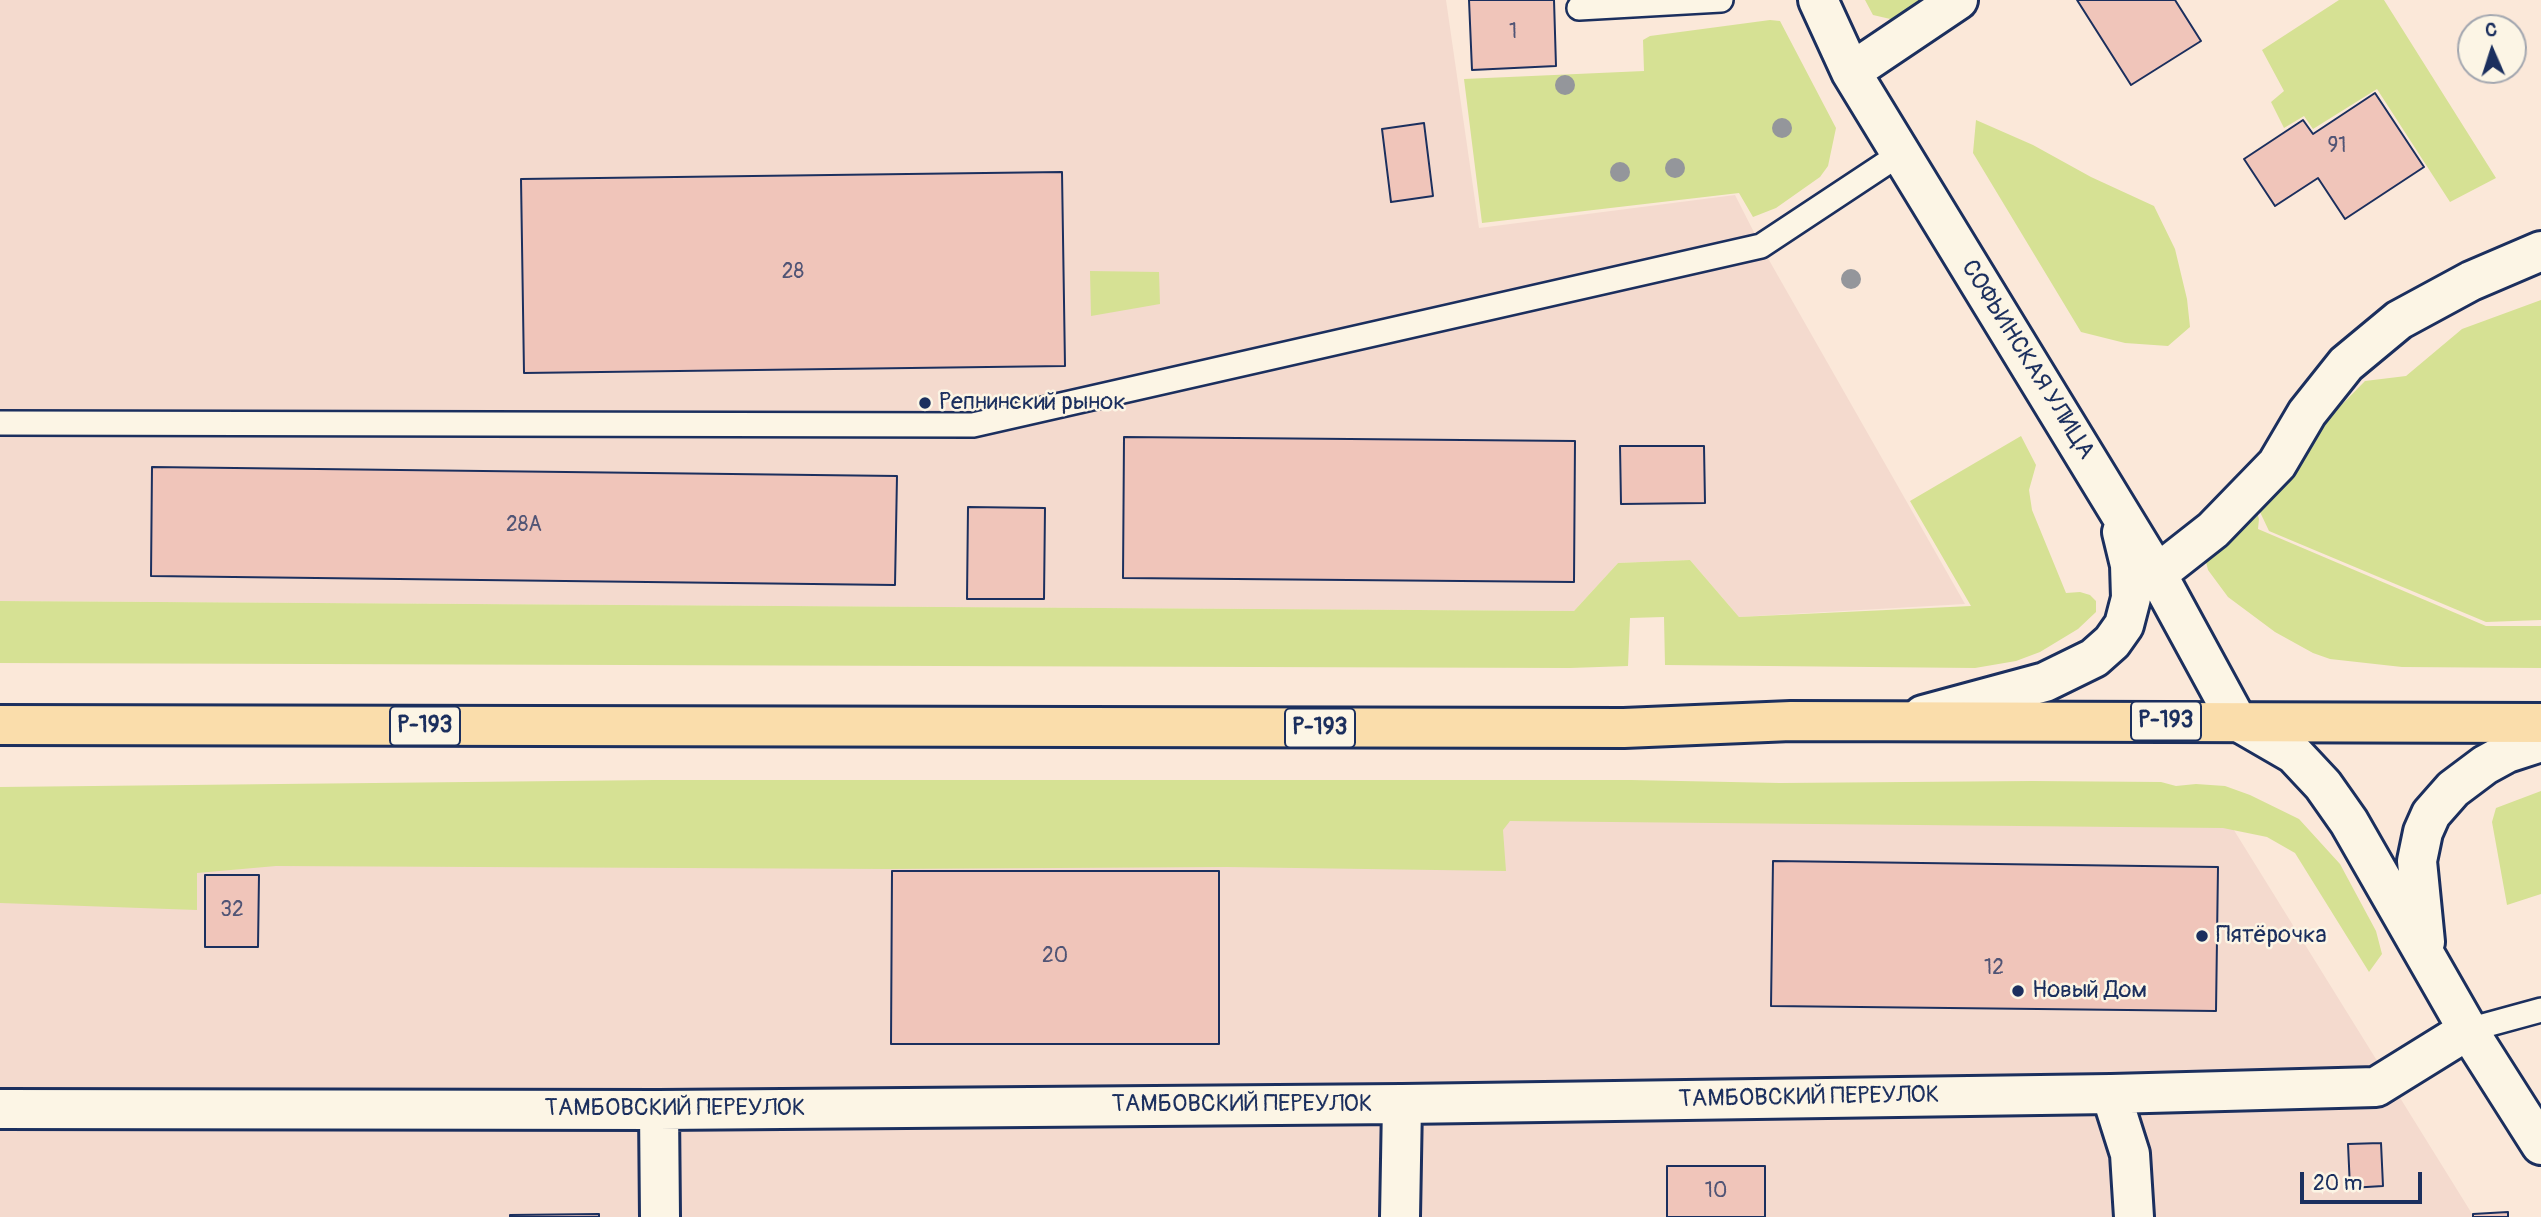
<!DOCTYPE html>
<html>
<head>
<meta charset="utf-8">
<style>
	body { margin:0 }
	#map { position:relative; width:2541px; height:1217px; overflow:hidden; background:#fbe8d9; font-family:Pangolin,sans-serif }
	canvas { display:block }
	.north { position:absolute; left:2457px; top:14px; width:70px; height:70px; box-sizing:border-box; background:#fcf5e5; border:2px solid #a2a6af; border-radius:50%; rotate:357deg; font-size:19px; font-weight:700; line-height:28px; text-align:center; color:#1b2f5e }
	.north::after { content:''; display:block; margin:auto; width:24px; height:32px; background:#1b2f5e; clip-path:polygon(50% 0,100% 100%,50% 72%,0 100%) }
	.scale { position:absolute; left:2300px; top:1172px; width:122px; height:32px; box-sizing:border-box; border:4px solid #1b2f5e; border-top:0; padding-left:9px; font-size:21px; line-height:24px; white-space:nowrap; color:#1b2f5e; -webkit-text-stroke:5px #fcf5e5; paint-order:stroke }
</style>
</head>
<body>
<div id="map">
<canvas width="2541" height="1217"></canvas>
<div class="north">С</div>
<div class="scale">20 m</div>
</div>
<script>
const context = document.querySelector('canvas').getContext('2d');
context.lineJoin = 'round';
function fillPath(path, color) { context.fillStyle = color; context.fill(path, 'evenodd'); }
const toPath = rows => new Path2D(rows.map(r => 'M' + r).join(''));
function strokePath(path, color, width, dash) { context.strokeStyle = color; context.lineWidth = width; context.lineCap = dash ? 'butt' : 'round'; context.setLineDash(dash || []); context.stroke(path); }
function label(font, color, halo, rows, align = 'center') {
  context.font = font + ' Pangolin,sans-serif'; context.lineWidth = 5; context.setLineDash([]); context.textBaseline = 'middle'; context.strokeStyle = halo; context.fillStyle = color; for (const [text, x, y, turn = 0] of rows) {
    context.save(); context.translate(x, y); context.rotate((+turn || 0) * Math.PI / 180); context.textAlign = isNaN(turn) ? turn : align; if (halo) context.strokeText(text, 0, 0); context.fillText(text, 0, 0); context.restore();
  }
}
fillPath(toPath([
	[0,0,1446,0,1479,228,1735,195,1761,246,1965,604,1739,617,1690,560,1618,563,1574,611,0,601],
	[0,794,2232,827,2474,1217,0,1217]
]), '#f4dace');
fillPath(toPath([
	[1865,0,1936,0,1899,21,1873,15],
	[2339,0,2384,0,2496,178,2450,202,2377,89,2313,129,2304,116,2284,128,2271,102,2284,91,2262,50],
	[1770,20,1780,21,1836,128,1828,166,1820,177,1776,208,1753,217,1739,193,1482,223,1464,79,1644,71,1643,40,1650,36],
	[1976,120,2033,145,2091,177,2154,206,2175,249,2187,299,2190,327,2168,346,2125,343,2081,332,1973,153],
	[1090,271,1159,272,1160,304,1091,316],
	[2541,300,2541,620,2486,622,2269,531,2260,512,2309,438,2365,381,2406,376,2462,329],
	[2021,436,2036,465,2029,490,2032,510,2066,593,2080,592,2090,595,2096,601,2096,612,2078,629,2040,652,2016,661,1975,668,1665,665,1664,617,1630,618,1628,666,1570,668,0,663,0,601,1574,611,1618,563,1690,560,1739,617,1971,606,1910,501],
	[2254,503,2259,519,2258,529,2486,626,2541,626,2541,668,2402,667,2330,659,2313,653,2275,632,2228,597,2208,570,2206,562,2209,552],
	[654,780,1631,780,1780,783,2032,781,2161,782,2176,786,2196,784,2225,786,2250,795,2299,819,2340,864,2376,931,2382,954,2369,972,2295,853,2267,837,2223,828,1510,821,1503,830,1506,871,1227,867,887,869,276,866,197,873,197,910,0,903,0,787],
	[2541,791,2541,894,2507,905,2492,822,2496,808]
]), '#d6e194');
const building = toPath([
	[1469,0,1554,0,1556,66,1472,70,1469,0],
	[2077,0,2175,0,2201,41,2131,85,2077,0],
	[2375,93,2424,167,2345,219,2318,178,2275,206,2244,159,2303,120,2313,134,2375,93],
	[1424,123,1433,196,1391,202,1382,129,1424,123],
	[1062,172,1065,366,524,373,521,179,1062,172],
	[1124,437,1575,441,1574,582,1123,578,1124,437],
	[1620,446,1704,446,1705,503,1621,504,1620,446],
	[152,467,897,476,895,585,151,576,152,467],
	[968,507,1045,508,1044,599,967,599,968,507],
	[1773,861,2218,867,2216,1011,1771,1006,1773,861],
	[892,871,1219,871,1219,1044,891,1044,892,871],
	[205,875,259,875,258,947,205,947,205,875],
	[2381,1143,2383,1186,2350,1188,2348,1144,2381,1143],
	[1667,1166,1765,1166,1765,1217,1667,1217,1667,1166],
	[2508,1212,2508,1217,2473,1217,2473,1214,2508,1212],
	[599,1214,599,1217,510,1217,510,1215,599,1214]
]);
fillPath(building, '#f0c5ba');
strokePath(building, '#1b2f5e', 2);
const lane = toPath([
	[1579,8,1721,0],
	[0,423,973,425,1761,246,1900,154],
	[2468,1030,2541,1010]
]);
const street = toPath([
	[1818,0,1851,72,2157,574,2237,721,2294,754,2323,785,2349,822,2468,1030,2541,1145],
	[1851,72,1958,0],
	[2157,574,2213,530,2277,464,2307,413,2346,364,2399,320,2471,281,2541,251],
	[1923,715,2045,682,2094,658,2112,642,2124,625,2131,598,2130,565,2122,532],
	[2425,942,2417,861,2423,832,2431,814,2453,789,2485,765,2507,753,2541,742],
	[2111,1094,2130,1154,2134,1217],
	[0,1109,659,1110,1402,1104,2111,1094,2376,1087,2468,1030],
	[659,1110,660,1217],
	[1400,1217,1402,1104]
]);
const highway = toPath([
	[0,725,1624,728,1791,721,2541,723]
]);
strokePath(lane, '#1b2f5e', 28);
strokePath(street, '#1b2f5e', 44);
strokePath(highway, '#1b2f5e', 44);
strokePath(lane, '#fcf5e5', 23);
strokePath(street, '#fcf5e5', 38);
strokePath(highway, '#faddab', 38);
context.fillStyle = '#94969b';
for (const [x, y] of [
	[1565,85],
	[1782,128],
	[1675,168],
	[1620,172],
	[1851,279]
]) { context.beginPath(); context.arc(x, y, 10, 0, 2 * Math.PI); context.fill(); }
for (const [x, y, r, color] of [
	[925,403,7,"#1b2f5e"],
	[2202,936,7,"#1b2f5e"],
	[2018,991,7,"#1b2f5e"]
]) { const dot = new Path2D(); dot.arc(x, y, r, 0, 2 * Math.PI); context.fillStyle = color; context.fill(dot); strokePath(dot, '#fcf5e5', 2.5); }
label('21px', '#505475', null, [
	["1",1513,33],
	["91",2337,147],
	["28",793,273],
	["28А",524,526],
	["32",232,911],
	["20",1055,957],
	["12",1994,969],
	["10",1716,1192]
]);
for (const [x, y, w] of [
	[2166,721,70],
	[425,726,70],
	[1320,728,70]
]) { const box = new Path2D(); box.roundRect(x - w / 2, y - 19.5, w, 39, 5); context.fillStyle = '#fcf5e5'; context.fill(box); strokePath(box, '#1b2f5e', 2); }
label('bold 23px', '#1b2f5e', null, [
	["Р-193",2166,721],
	["Р-193",425,726],
	["Р-193",1320,728]
]);
label('24px', '#1b2f5e', '#fcf5e5', [
	["СОФЬИНСКАЯ УЛИЦА",2027,360,58],
	["ТАМБОВСКИЙ ПЕРЕУЛОК",1809,1098,-1],
	["ТАМБОВСКИЙ ПЕРЕУЛОК",1242,1105],
	["ТАМБОВСКИЙ ПЕРЕУЛОК",675,1109]
]);
label('24px', '#1b2f5e', '#fcf5e5', [
	["Репнинский рынок",939,403],
	["Пятёрочка",2216,936],
	["Новый Дом",2032,991]
], 'left');
</script>
</body>
</html>
